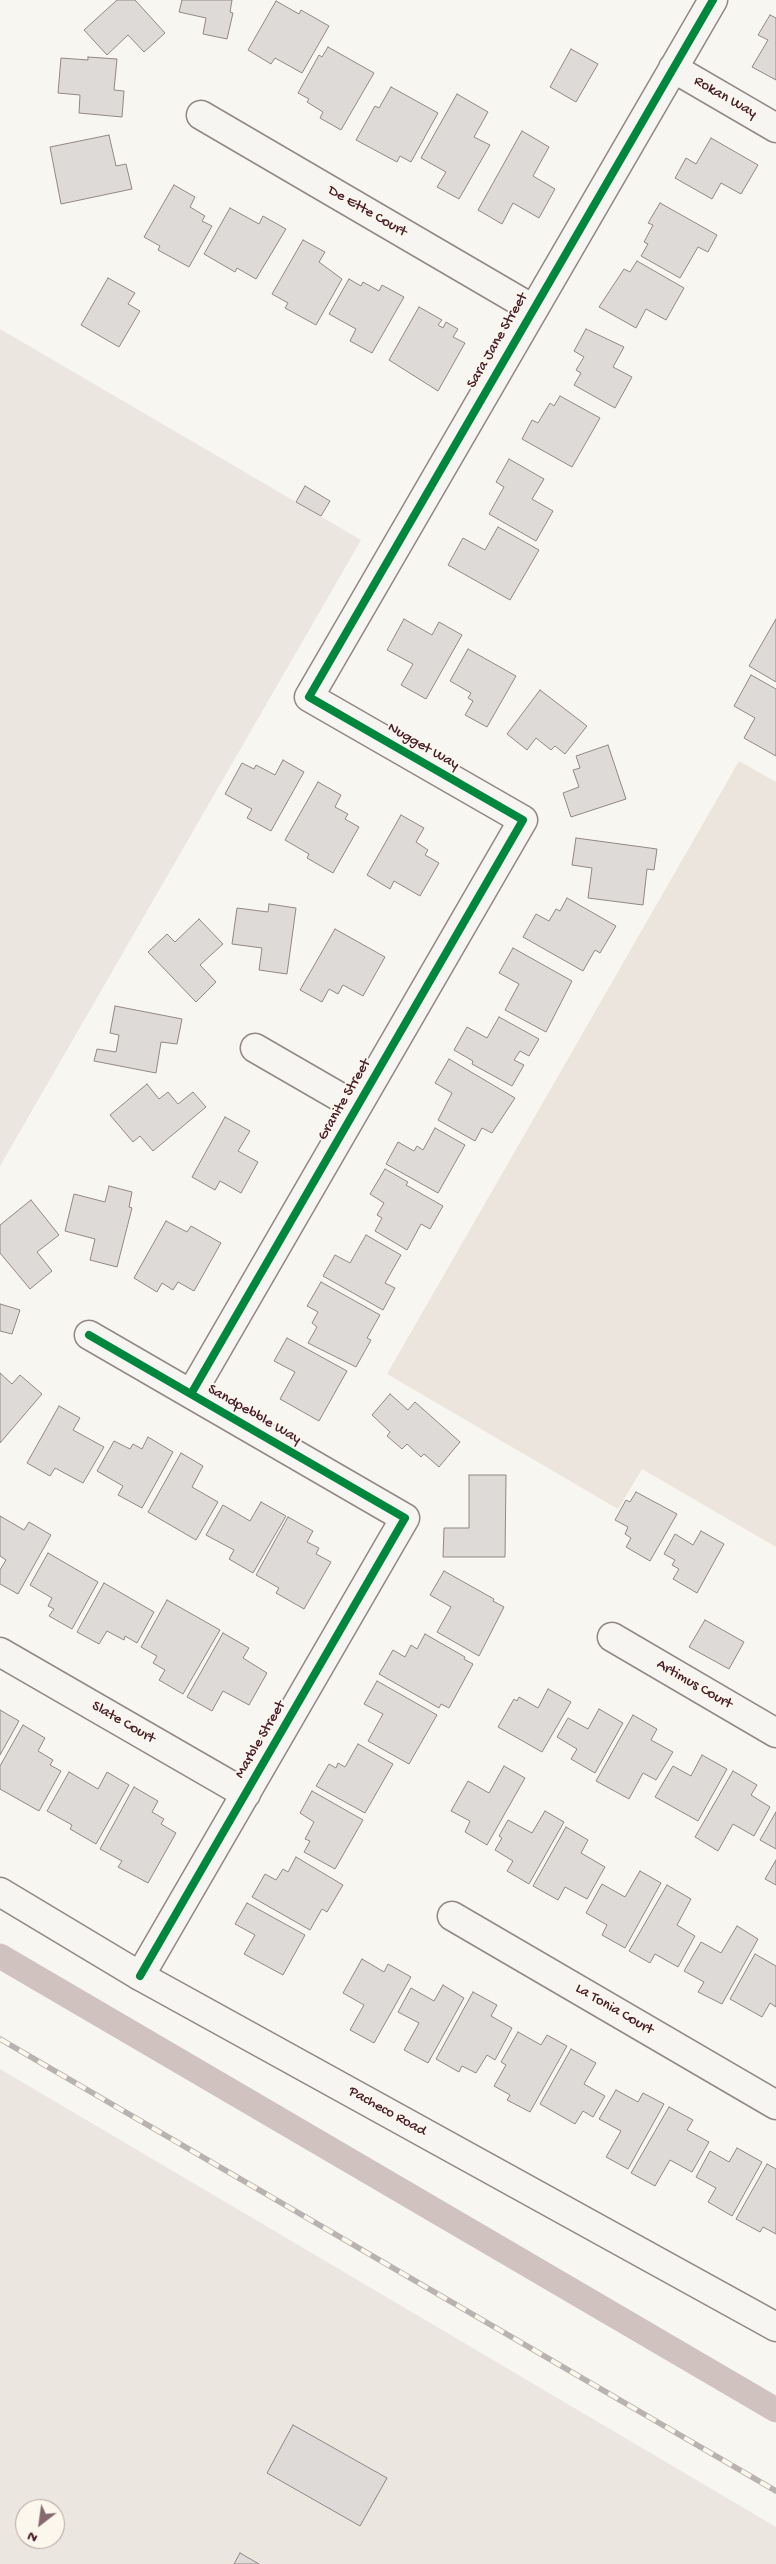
<!DOCTYPE html>
<html>
<head>
<meta charset="utf-8">
<style>
	body { margin:0 }
	#map { position:relative; width:776px; height:2564px; overflow:hidden; background:#f8f6f0; font-family:"Gochi Hand",sans-serif }
	canvas { display:block }
	.north { position:absolute; left:15px; top:2499px; width:50px; height:50px; box-sizing:border-box; background:#fbf7ec; border:1px solid #b4a19f; border-radius:50%; rotate:210deg; font-size:14px; font-weight:700; line-height:20px; text-align:center; color:#4a1f2b }
	.north::after { content:''; display:block; margin:auto; width:18px; height:22px; background:#876a70; clip-path:polygon(50% 0,100% 100%,50% 72%,0 100%) }
</style>
</head>
<body>
<div id="map">
<canvas width="776" height="2564"></canvas>
<div class="north">N</div>
</div>
<script>
const context = document.querySelector('canvas').getContext('2d');
context.lineJoin = 'round';
function fillPath(path, color) { context.fillStyle = color; context.fill(path, 'evenodd'); }
const toPath = rows => new Path2D(rows.map(r => 'M' + r).join(''));
function strokePath(path, color, width, dash) { context.strokeStyle = color; context.lineWidth = width; context.lineCap = dash ? 'butt' : 'round'; context.setLineDash(dash || []); context.stroke(path); }
function label(font, color, halo, rows, align = 'center') {
  context.font = font + ' "Gochi Hand",sans-serif'; context.lineWidth = 4; context.setLineDash([]); context.textBaseline = 'middle'; context.strokeStyle = halo; context.fillStyle = color; for (const [text, x, y, turn = 0] of rows) {
    context.save(); context.translate(x, y); context.rotate((+turn || 0) * Math.PI / 180); context.textAlign = isNaN(turn) ? turn : align; if (halo) context.strokeText(text, 0, 0); context.fillText(text, 0, 0); context.restore();
  }
}
fillPath(toPath([
	[0,329,361,540,0,1166],
	[0,2069,776,2527,776,2564,0,2564],
	[25,2509,55,2509,55,2539,25,2539]
]), '#ebe6df');
fillPath(toPath([
	[739,761,776,782,776,1547,642,1469,618,1509,387,1374]
]), '#ece5de');
strokePath(toPath([
	[0,1956,776,2410]
]), '#d0c3bf', 25);
const building = toPath([
	[117,0,135,0,165,33,144,52,128,35,107,55,84,30,117,0],
	[182,0,232,0,230,12,233,13,227,39,203,34,206,18,179,12,182,0],
	[276,1,299,14,301,10,329,26,302,73,275,58,271,64,248,50,276,1],
	[770,15,776,18,776,80,752,67,768,40,758,35,770,15],
	[328,47,374,73,341,130,320,118,323,112,307,102,309,99,298,93,319,55,322,57,328,47],
	[571,49,598,64,576,102,550,87,571,49],
	[88,57,117,59,114,90,124,91,122,117,79,113,80,95,58,93,61,58,88,60,88,57],
	[391,87,438,113,411,162,400,156,397,162,356,140,375,106,379,108,391,87],
	[457,94,488,112,474,137,490,145,459,199,437,187,446,172,421,158,457,94],
	[522,131,549,147,533,176,555,189,539,218,513,203,502,224,478,210,522,131],
	[109,135,116,166,126,164,132,189,61,204,50,147,109,135],
	[711,138,758,165,741,194,721,183,712,199,675,178,686,158,696,164,711,138],
	[174,185,195,197,190,207,205,216,202,221,212,226,189,267,158,250,160,246,144,237,174,185],
	[660,203,717,235,708,252,698,247,680,278,641,256,648,244,644,242,653,225,648,223,660,203],
	[230,208,259,224,263,216,286,229,256,279,237,268,235,272,204,254,230,208],
	[303,240,325,252,319,262,342,279,316,325,285,308,288,303,272,294,303,240],
	[637,261,684,288,666,320,646,309,636,328,599,307,624,269,630,272,637,261],
	[108,278,135,293,128,304,140,311,119,347,81,325,108,278],
	[349,279,361,286,363,282,379,291,382,285,404,297,372,353,350,341,356,329,329,314,349,279],
	[419,307,442,320,438,325,443,328,446,322,458,329,453,337,465,343,438,391,389,360,419,307],
	[586,329,624,347,613,367,632,377,615,408,574,385,581,373,576,370,584,357,574,351,586,329],
	[560,396,600,418,572,467,522,439,532,420,538,423,550,403,554,406,560,396],
	[509,459,544,479,532,499,553,511,536,541,489,514,504,487,496,482,509,459],
	[305,486,330,501,321,516,296,502,305,486],
	[498,527,539,550,510,600,448,565,463,538,485,550,498,527],
	[404,619,432,635,439,622,462,635,426,699,401,685,413,664,387,650,404,619],
	[776,619,776,682,749,666,776,619],
	[468,649,516,676,487,727,465,715,473,701,468,698,471,693,450,681,468,649],
	[751,675,776,689,776,756,744,738,755,718,734,706,751,675],
	[540,690,587,726,565,754,555,746,551,750,536,738,527,750,507,734,540,690],
	[608,745,626,799,571,817,563,793,579,787,573,770,580,768,576,756,608,745],
	[283,760,304,772,271,831,247,818,252,809,225,794,242,763,254,769,256,765,275,775,283,760],
	[318,782,341,795,335,807,348,814,345,819,359,827,333,873,307,858,309,854,285,840,318,782],
	[401,815,424,828,416,842,428,850,425,855,439,863,420,896,394,881,390,889,367,875,401,815],
	[576,838,657,849,654,870,647,869,643,905,588,898,592,868,572,865,576,838],
	[567,898,616,926,600,953,595,950,583,971,523,937,536,914,549,921,556,909,560,911,567,898],
	[269,904,296,908,287,974,259,970,262,948,232,944,237,908,268,912,269,904],
	[199,919,223,944,200,965,216,982,196,1002,148,952,167,934,175,942,199,919],
	[335,929,385,957,363,996,343,985,338,994,329,989,322,1002,300,990,335,929],
	[513,948,572,981,546,1032,505,1010,519,984,499,973,513,948],
	[115,1006,182,1019,177,1044,161,1042,156,1073,94,1061,97,1049,116,1052,119,1035,110,1033,115,1006],
	[499,1017,539,1039,529,1056,520,1051,514,1060,524,1065,512,1086,472,1064,473,1061,454,1050,467,1027,487,1038,499,1017],
	[449,1059,515,1098,492,1133,482,1128,475,1141,438,1120,452,1093,435,1083,449,1059],
	[147,1084,159,1099,168,1092,178,1104,193,1092,206,1107,153,1151,140,1136,133,1142,110,1115,147,1084],
	[225,1117,250,1131,238,1151,258,1162,241,1193,220,1181,215,1190,192,1177,225,1117],
	[435,1128,465,1145,438,1193,386,1164,398,1142,414,1151,417,1146,423,1150,435,1128],
	[385,1169,408,1182,406,1185,443,1206,430,1229,421,1224,407,1250,375,1231,382,1218,377,1215,384,1203,370,1194,385,1169],
	[109,1186,132,1192,129,1207,132,1208,117,1267,90,1260,95,1239,65,1231,74,1194,105,1202,109,1186],
	[31,1200,59,1235,37,1252,52,1271,30,1289,0,1253,0,1225,31,1200],
	[166,1221,187,1232,191,1226,221,1243,194,1291,178,1282,173,1290,162,1283,157,1292,134,1278,166,1221],
	[366,1235,401,1255,385,1283,395,1288,383,1310,323,1276,335,1255,350,1263,366,1235],
	[321,1282,380,1315,367,1338,371,1340,356,1367,308,1343,317,1327,312,1323,318,1312,307,1306,321,1282],
	[0,1304,20,1310,12,1334,0,1331,0,1304],
	[287,1338,347,1371,319,1421,280,1399,295,1372,274,1361,287,1338],
	[0,1373,12,1384,20,1375,42,1394,0,1443,0,1373],
	[390,1394,408,1410,415,1402,460,1442,439,1467,424,1454,421,1457,407,1444,402,1449,387,1436,390,1432,372,1415,390,1394],
	[59,1406,80,1418,73,1430,104,1447,83,1483,55,1468,50,1476,27,1463,59,1406],
	[148,1437,173,1452,142,1508,118,1495,123,1486,97,1471,114,1441,130,1449,133,1444,142,1449,148,1437],
	[181,1453,203,1466,192,1487,218,1502,196,1540,148,1512,181,1453],
	[469,1475,506,1475,505,1557,443,1557,444,1528,469,1528,469,1475],
	[636,1492,677,1514,650,1561,626,1547,631,1538,625,1534,628,1527,615,1520,626,1500,630,1502,636,1492],
	[261,1502,286,1516,253,1573,229,1559,234,1550,206,1535,223,1505,250,1521,261,1502],
	[0,1516,24,1530,29,1522,51,1535,18,1594,0,1584,0,1570,6,1560,0,1556,0,1516],
	[288,1517,313,1531,307,1542,319,1548,316,1554,331,1562,304,1609,276,1593,279,1588,256,1575,288,1517],
	[701,1531,724,1544,697,1593,673,1579,679,1569,672,1565,675,1560,664,1554,675,1534,693,1545,701,1531],
	[48,1553,98,1582,72,1629,49,1616,54,1609,48,1606,52,1598,30,1585,48,1553],
	[444,1571,494,1599,493,1601,504,1607,479,1656,437,1632,451,1607,430,1595,444,1571],
	[104,1583,154,1612,137,1643,125,1636,124,1640,107,1631,99,1644,77,1632,104,1583],
	[167,1600,220,1630,183,1694,159,1680,165,1670,153,1663,157,1656,141,1647,167,1600],
	[705,1620,744,1642,729,1669,689,1647,705,1620],
	[223,1633,249,1648,243,1658,267,1673,249,1705,223,1691,212,1711,187,1697,223,1633],
	[425,1634,465,1657,464,1659,473,1664,449,1708,441,1704,439,1708,379,1674,393,1650,405,1657,411,1645,417,1649,425,1634],
	[377,1681,437,1715,409,1764,368,1741,383,1714,364,1704,377,1681],
	[548,1689,571,1702,542,1752,498,1727,514,1699,517,1701,519,1697,538,1708,548,1689],
	[599,1709,623,1723,595,1773,571,1759,577,1749,557,1737,568,1718,588,1729,599,1709],
	[0,1710,19,1721,0,1755,0,1710],
	[633,1715,657,1729,651,1740,673,1752,656,1780,643,1773,629,1799,596,1781,633,1715],
	[23,1725,45,1738,38,1751,53,1760,50,1765,61,1771,39,1811,0,1789,0,1766,23,1725],
	[358,1744,393,1764,365,1813,316,1786,329,1764,336,1768,338,1763,345,1767,358,1744],
	[702,1755,727,1769,698,1821,655,1797,673,1766,691,1776,702,1755],
	[504,1766,525,1778,487,1845,465,1832,470,1821,451,1811,468,1781,489,1793,504,1766],
	[733,1771,757,1785,751,1795,770,1807,754,1836,733,1824,718,1851,695,1837,733,1771],
	[69,1772,98,1789,107,1772,129,1785,96,1844,70,1829,72,1825,47,1811,69,1772],
	[134,1787,158,1801,152,1812,164,1819,161,1824,176,1833,148,1883,118,1867,122,1861,100,1849,134,1787],
	[312,1791,363,1820,335,1869,304,1852,310,1841,305,1839,314,1822,300,1813,312,1791],
	[545,1811,564,1822,529,1884,507,1871,513,1861,495,1850,502,1838,499,1836,508,1820,532,1833,545,1811],
	[776,1812,776,1849,760,1840,776,1812],
	[566,1827,588,1840,581,1853,605,1867,587,1899,565,1887,558,1900,533,1886,566,1827],
	[296,1857,343,1885,327,1912,322,1909,310,1930,252,1897,265,1874,276,1880,283,1869,288,1872,296,1857],
	[776,1860,776,1885,765,1879,776,1860],
	[640,1871,661,1883,625,1948,602,1935,607,1925,586,1913,602,1884,625,1897,640,1871],
	[667,1885,691,1899,677,1925,695,1936,678,1967,655,1954,650,1963,629,1951,667,1885],
	[247,1903,305,1935,283,1975,244,1954,255,1935,235,1924,247,1903],
	[737,1926,758,1939,722,2004,698,1992,704,1982,684,1971,701,1942,721,1953,737,1926],
	[755,1954,776,1966,776,2007,770,2003,762,2017,730,1999,755,1954],
	[362,1959,384,1972,388,1964,411,1977,374,2043,350,2030,364,2005,343,1993,362,1959],
	[443,1985,464,1998,428,2063,404,2050,419,2023,398,2012,411,1988,434,2001,443,1985],
	[473,1992,497,2005,491,2016,512,2028,495,2060,487,2055,476,2073,462,2066,459,2072,436,2059,473,1992],
	[518,2032,541,2045,547,2035,567,2046,530,2112,507,2100,510,2095,494,2086,506,2065,501,2062,518,2032],
	[571,2049,596,2063,584,2084,605,2096,593,2117,583,2111,575,2124,540,2104,571,2049],
	[616,2090,638,2102,643,2093,664,2104,628,2169,606,2157,621,2131,599,2119,616,2090],
	[669,2107,693,2120,687,2130,709,2142,692,2172,670,2160,655,2186,631,2173,669,2107],
	[737,2148,762,2162,732,2216,708,2202,716,2188,696,2177,710,2151,729,2162,737,2148],
	[767,2164,776,2169,776,2234,763,2227,760,2232,736,2219,767,2164],
	[293,2425,387,2478,360,2526,267,2473,293,2425],
	[240,2553,259,2564,234,2564,240,2553]
]);
fillPath(building, '#dedad7');
strokePath(building, '#918787', 1);
const minor = toPath([
	[673,68,776,128],
	[201,115,533,309],
	[255,1048,357,1107],
	[89,1335,405,1518,140,1976],
	[191,1394,523,820,309,697,713,0],
	[612,1637,776,1733],
	[0,1652,246,1794],
	[452,1916,776,2105]
]);
const tertiary = toPath([
	[0,1892,140,1976,776,2327]
]);
strokePath(minor, '#918787', 31);
strokePath(tertiary, '#918787', 31);
strokePath(minor, '#f6f5f1', 28);
strokePath(tertiary, '#f6f5f1', 28);
const rail = toPath([
	[0,2039,776,2491]
]);
strokePath(rail, '#b8b3b1', 5.5);
strokePath(rail, '#fbf7ec', 4, [11]);
strokePath(toPath([
	[89,1335,405,1518,140,1976],
	[191,1394,523,820,309,697,713,0]
]), '#00873e', 8);
label('15px', '#4a1f2b', '#fbf7ec', [
	["Rokan Way",725,98,30],
	["De Ette Court",367,212,30],
	["Sara Jane Street",498,341,-60],
	["Nugget Way",423,747,30],
	["Granite Street",345,1100,-60],
	["Sandpebble Way",254,1415,30],
	["Artimus Court",694,1685,30],
	["Slate Court",123,1723,30],
	["Marble Street",261,1740,-60],
	["La Tonia Court",614,2010,30],
	["Pacheco Road",387,2112,29]
]);
</script>
</body>
</html>
